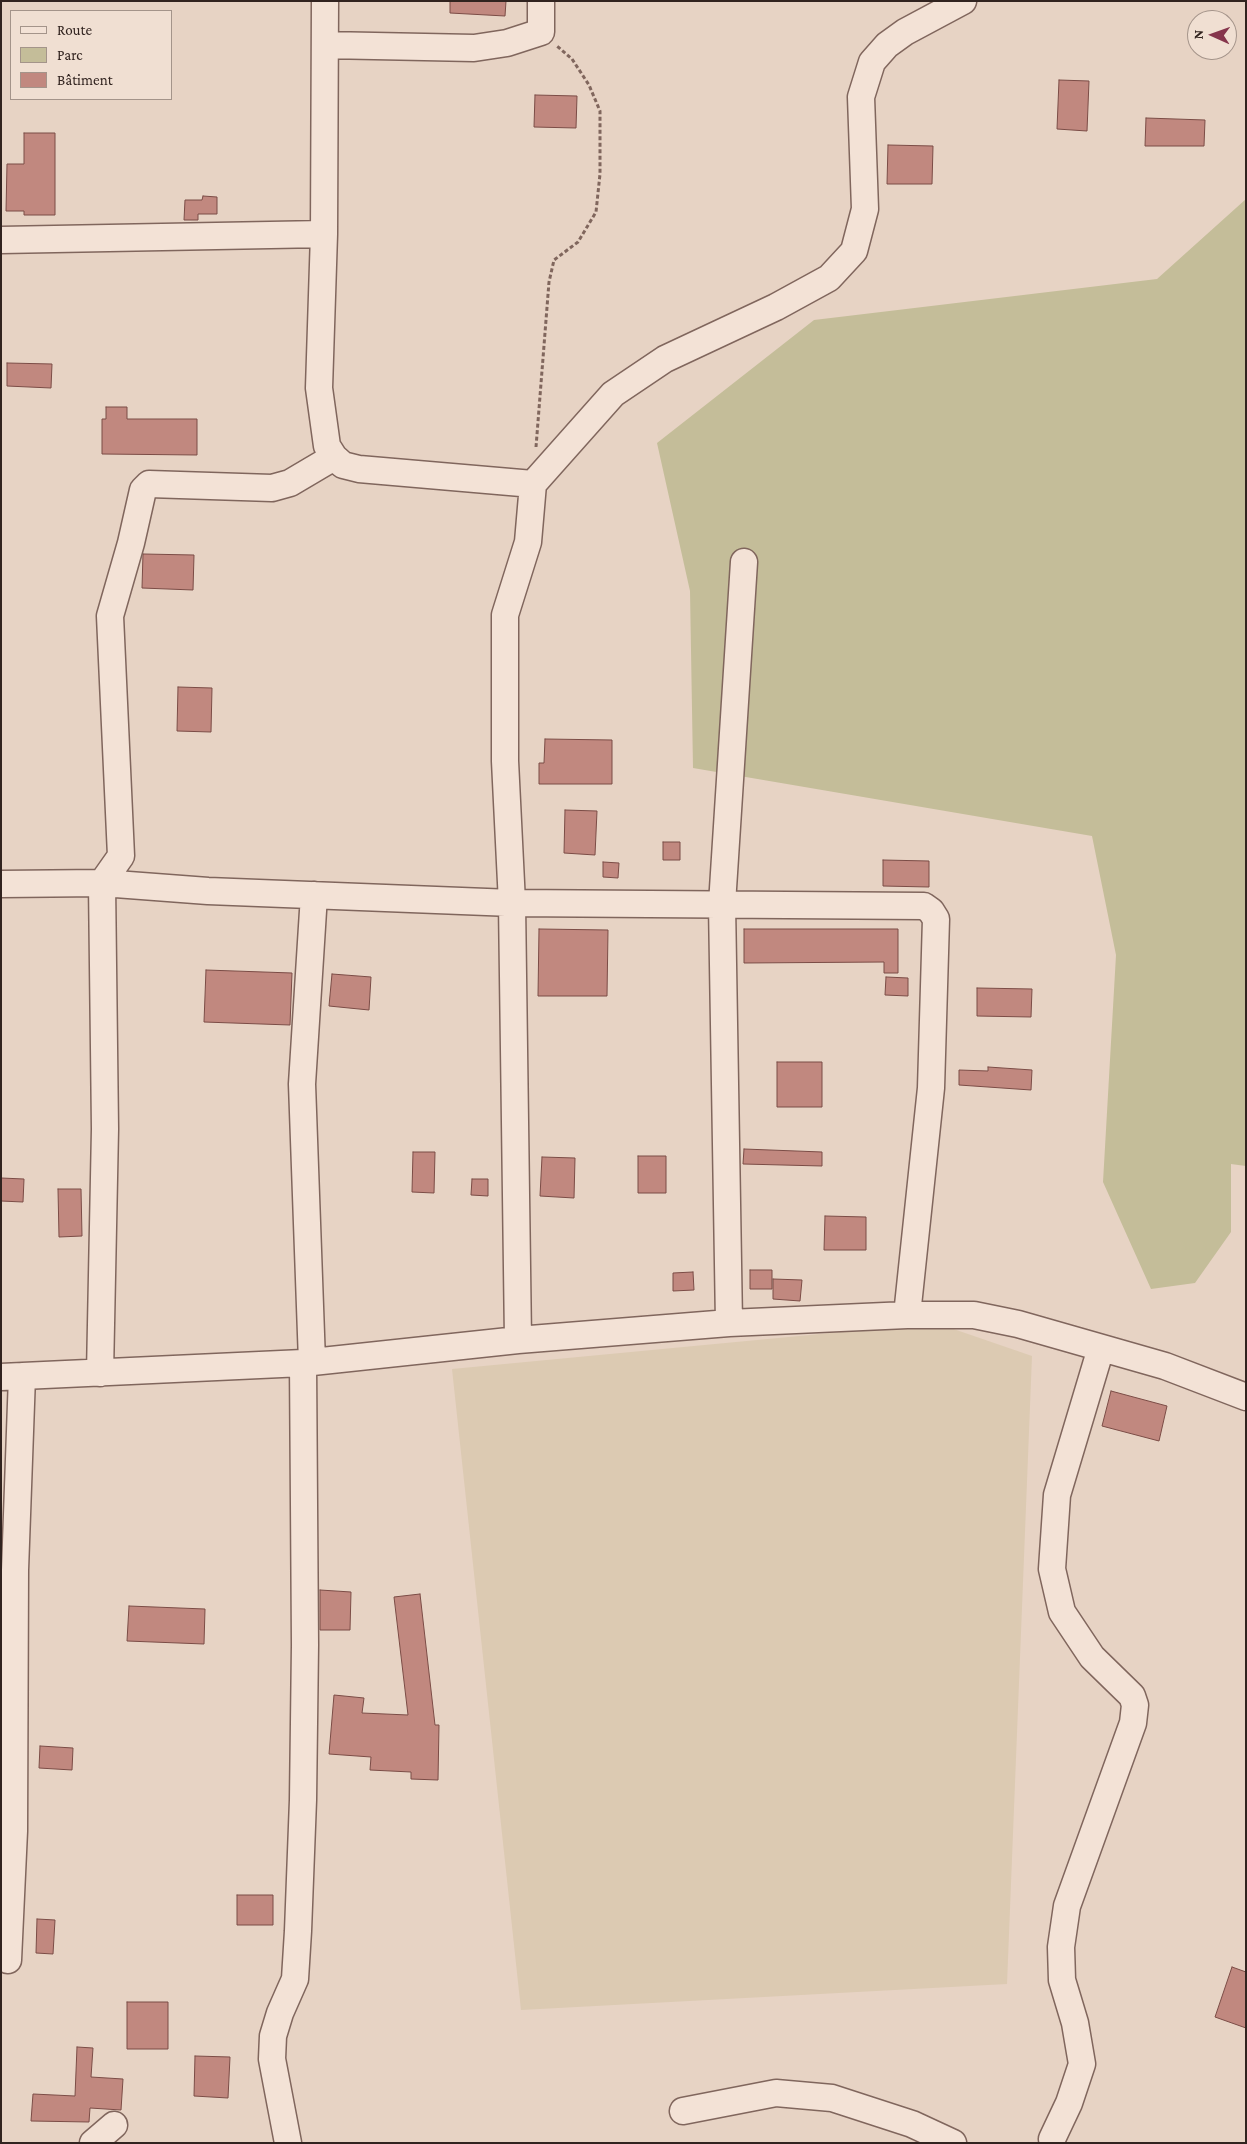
<!DOCTYPE html>
<html>
<head>
<meta charset="utf-8">
<style>
	body { margin:0 }
	#map { position:relative; width:1247px; height:2144px; overflow:hidden; background:#e7d3c4; font-family:"Crimson Pro",serif }
	canvas { display:block }
	.frame { position:absolute; inset:0; border:2px solid #31231f; pointer-events:none }
	.legend { position:absolute; left:10px; top:10px; width:162px; height:90px; box-sizing:border-box; background:#f0dfd2; border:1px solid #a4948a; margin:0; padding:6px 9px; list-style:none; font-size:15px; color:#31231f }
	.legend li { display:flex; align-items:center; gap:10px; height:25px }
	.legend b { width:25px; border:1px solid #a4948a }
	.north { position:absolute; left:1187px; top:10px; width:50px; height:50px; box-sizing:border-box; background:#f0dfd2; border:1px solid #a4948a; border-radius:50%; rotate:272deg; font-size:14px; font-weight:700; line-height:20px; text-align:center; color:#31231f }
	.north::after { content:''; display:block; margin:auto; width:18px; height:22px; background:#86354c; clip-path:polygon(50% 0,100% 100%,50% 72%,0 100%) }
</style>
</head>
<body>
<div id="map">
<canvas width="1247" height="2144"></canvas>
<div class="frame"></div>
<ul class="legend">
<li><b style="height:6px;background:#f3e2d6"></b>Route</li>
<li><b style="height:14px;background:#c4bd99"></b>Parc</li>
<li><b style="height:14px;background:#c1887f"></b>Bâtiment</li>
</ul>
<div class="north">N</div>
</div>
<script>
const context = document.querySelector('canvas').getContext('2d');
context.lineJoin = 'round';
function fillPath(path, color) { context.fillStyle = color; context.fill(path, 'evenodd'); }
const toPath = rows => new Path2D(rows.map(r => 'M' + r).join(''));
function strokePath(path, color, width, dash) { context.strokeStyle = color; context.lineWidth = width; context.lineCap = dash ? 'butt' : 'round'; context.setLineDash(dash || []); context.stroke(path); }
fillPath(toPath([
	[936,1323,1032,1356,1007,1984,521,2010,452,1369]
]), '#dccab2');
fillPath(toPath([
	[1246,199,1246,1166,1231,1164,1231,1232,1195,1283,1151,1289,1103,1182,1116,955,1092,836,693,768,690,591,657,443,814,320,1157,279]
]), '#c4bd99');
const building = toPath([
	[450,1,506,1,505,16,450,13,450,1],
	[1059,80,1089,81,1087,131,1057,129,1059,80],
	[535,95,577,96,576,128,534,127,535,95],
	[1146,118,1205,120,1204,146,1145,146,1146,118],
	[24,133,55,133,55,215,24,215,24,211,6,211,7,164,24,164,24,133],
	[888,145,933,146,932,184,887,184,888,145],
	[203,196,217,197,217,214,198,214,198,220,184,220,185,200,202,200,203,196],
	[7,363,52,364,51,388,7,386,7,363],
	[106,407,127,407,127,419,197,419,197,455,102,454,102,419,106,419,106,407],
	[143,554,194,555,193,590,142,588,143,554],
	[178,687,212,688,211,732,177,731,178,687],
	[545,739,612,740,612,784,539,784,539,763,544,763,545,739],
	[565,810,597,811,595,855,564,853,565,810],
	[663,842,680,842,680,860,663,860,663,842],
	[883,860,929,861,929,887,883,886,883,860],
	[603,862,619,863,618,878,603,877,603,862],
	[539,929,608,930,607,996,538,996,539,929],
	[744,929,898,929,898,973,884,973,884,962,744,963,744,929],
	[206,970,292,973,290,1025,204,1022,206,970],
	[332,974,371,977,369,1010,329,1006,332,974],
	[886,977,908,978,908,996,885,995,886,977],
	[977,988,1032,989,1031,1017,977,1016,977,988],
	[777,1062,822,1062,822,1107,777,1107,777,1062],
	[988,1067,1032,1070,1031,1090,959,1085,959,1070,988,1071,988,1067],
	[744,1149,822,1152,822,1166,743,1164,744,1149],
	[413,1152,435,1152,434,1193,412,1192,413,1152],
	[638,1156,666,1156,666,1193,638,1193,638,1156],
	[542,1157,575,1158,574,1198,540,1196,542,1157],
	[1,1178,24,1179,23,1202,1,1201,1,1178],
	[472,1179,488,1179,488,1196,471,1195,472,1179],
	[58,1189,81,1189,82,1236,59,1237,58,1189],
	[825,1216,866,1217,866,1250,824,1250,825,1216],
	[750,1270,772,1270,772,1289,750,1289,750,1270],
	[693,1272,694,1290,673,1291,673,1273,693,1272],
	[773,1279,802,1280,800,1301,773,1299,773,1279],
	[1111,1391,1167,1406,1159,1441,1102,1426,1111,1391],
	[320,1590,351,1592,350,1630,320,1630,320,1590],
	[420,1594,435,1725,439,1725,438,1780,411,1779,411,1772,370,1770,371,1757,329,1754,334,1695,364,1698,362,1713,408,1715,394,1597,420,1594],
	[129,1606,205,1609,204,1644,127,1641,129,1606],
	[40,1746,73,1748,72,1770,39,1768,40,1746],
	[237,1895,273,1895,273,1925,237,1925,237,1895],
	[37,1919,55,1920,53,1954,36,1953,37,1919],
	[1232,1967,1246,1972,1246,2028,1215,2017,1232,1967],
	[127,2002,168,2002,168,2049,127,2049,127,2002],
	[77,2047,93,2048,91,2077,123,2079,121,2110,90,2108,89,2122,31,2121,33,2094,75,2096,77,2047],
	[195,2056,230,2057,228,2098,194,2096,195,2056]
]);
fillPath(building, '#c1887f');
strokePath(building, '#7b4c46', 1);
const minor = toPath([
	[325,1,324,234,319,388,327,446,334,457,343,465,359,469,533,484],
	[325,45,474,48,507,43,541,32,541,1],
	[1,240,324,234],
	[1,884,102,883,208,891,512,903,924,906,931,911,936,919,931,1088,907,1315],
	[729,1323,722,904,744,562],
	[518,1340,512,903,505,761,505,615,528,542,533,484,613,394,665,359,776,307,829,278,854,251,865,209,861,97,872,62,887,45,905,32,963,1],
	[312,1362,302,1084,314,895],
	[100,1373,105,1129,102,883,121,856,110,616,131,543,143,490,149,484,272,488,290,483,334,457],
	[1,1377,303,1363,518,1340,729,1323,907,1315,974,1315,1018,1324,1165,1366,1246,1397],
	[8,1960,14,1831,15,1570,22,1376],
	[683,2111,776,2093,832,2098,912,2124,953,2143],
	[1052,2139,1069,2103,1082,2064,1075,2023,1062,1980,1061,1947,1067,1906,1133,1723,1135,1705,1132,1696,1092,1657,1062,1612,1052,1569,1057,1495,1101,1348],
	[93,2143,114,2125],
	[288,2143,272,2059,273,2036,280,2013,295,1979,298,1931,303,1800,305,1645,303,1363]
]);
strokePath(minor, '#80665d', 29);
strokePath(toPath([
	[536,447,549,282,554,260,578,242,596,212,600,174,600,111,589,85,572,59,557,46]
]), '#80665d', 3, [4, 2.5]);
strokePath(minor, '#f3e2d6', 26);
</script>
</body>
</html>
